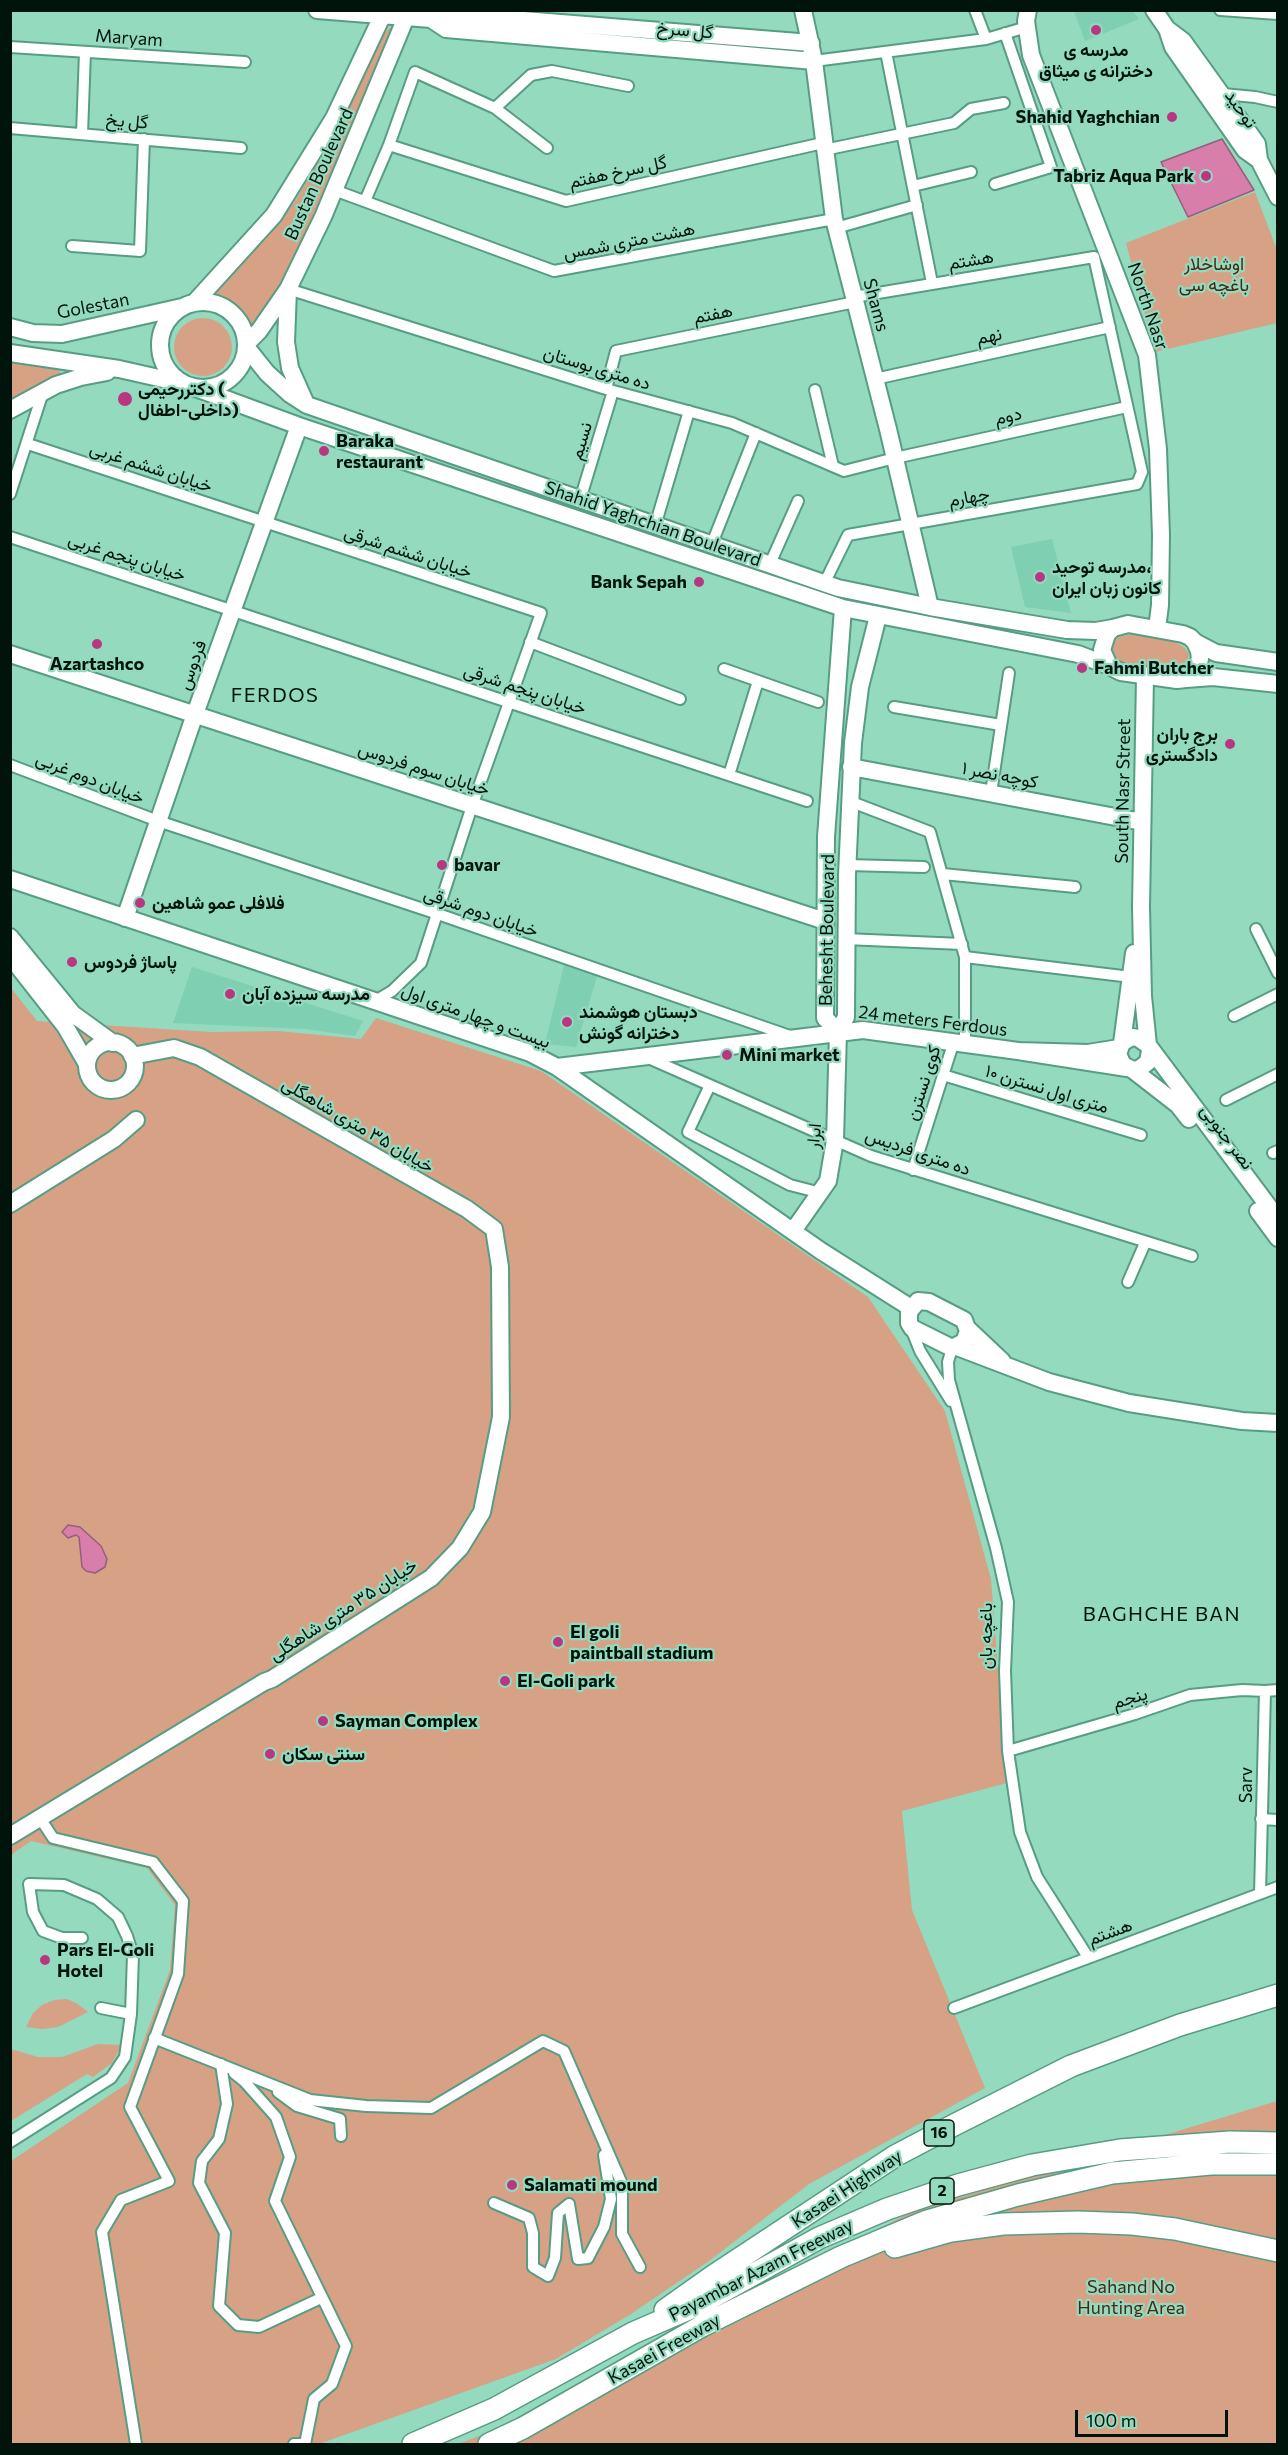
<!DOCTYPE html>
<html>
<head>
<meta charset="utf-8">
<style>
	body { margin:0 }
	#map { position:relative; width:1288px; height:2455px; overflow:hidden; background:#93dabf; font-family:Commissioner,sans-serif }
	canvas { display:block }
	.frame { position:absolute; inset:0; border:12px solid #00140c; pointer-events:none }
	.scale { position:absolute; left:1075px; top:2410px; width:153px; height:27px; box-sizing:border-box; border:3px solid #00140c; border-top:0; padding-left:8px; font-size:18px; line-height:21px; white-space:nowrap; color:#00140c; -webkit-text-stroke:4px #93dabf; paint-order:stroke }
</style>
</head>
<body>
<div id="map">
<canvas width="1288" height="2455"></canvas>
<div class="frame"></div>
<div class="scale">100 m</div>
</div>
<script>
const context = document.querySelector('canvas').getContext('2d');
context.lineJoin = 'round';
function fillPath(path, color) { context.fillStyle = color; context.fill(path, 'evenodd'); }
const toPath = rows => new Path2D(rows.map(r => 'M' + r).join(''));
function strokePath(path, color, width, dash) { context.strokeStyle = color; context.lineWidth = width; context.lineCap = dash ? 'butt' : 'round'; context.setLineDash(dash || []); context.stroke(path); }
function label(font, color, halo, rows, align = 'center') {
  context.font = font + ' Commissioner,Vazirmatn,sans-serif'; context.lineWidth = 4.5; context.setLineDash([]); context.textBaseline = 'middle'; context.strokeStyle = halo; context.fillStyle = color; for (const [text, x, y, turn = 0] of rows) {
    context.save(); context.translate(x, y); context.rotate((+turn || 0) * Math.PI / 180); context.textAlign = isNaN(turn) ? turn : align; if (halo) context.strokeText(text, 0, 0); context.fillText(text, 0, 0); context.restore();
  }
}
fillPath(toPath([
	[1074,11,1133,11,1139,19,1085,41],
	[1052,539,1071,613,1025,607,1011,547],
	[565,961,598,973,576,1047,545,1044],
	[192,967,363,1021,355,1036,306,1029,173,1023]
]), '#7fcfb3');
fillPath(toPath([
	[390,27,393,34,305,245,250,330,242,314,211,292,278,224,297,198,324,152,381,38],
	[1255,192,1277,250,1277,323,1155,352,1126,243],
	'174 347a29 29 0 1 1 58 0a29 29 0 1 1-58 0Z',
	[11,359,57,365,61,374,58,378,11,403],
	[1136,633,1163,636,1175,642,1185,648,1189,654,1187,664,1181,669,1171,672,1134,667,1117,660,1112,655,1114,641,1119,637],
	[11,988,37,1021,211,1032,278,1031,361,1039,376,1018,541,1071,868,1297,945,1411,991,1579,1007,1783,902,1811,912,1910,985,2088,809,2184,709,2261,631,2314,556,2359,319,2444,11,2444,11,2161,128,2083,170,1970,175,1905,147,1868,31,1841,11,1855],
	[67,1999,76,2003,88,2012,58,2027,42,2029,26,2027,33,2013,42,2005,54,2000],
	[98,2044,122,2045,112,2063,93,2077,87,2074,11,2121,11,2049,38,2057,62,2057],
	[1277,2101,1277,2444,458,2444,490,2432,752,2291,914,2211]
]), '#d7a185');
const water = toPath([
	[1222,139,1254,190,1188,217,1161,162,1222,139],
	[68,1525,80,1527,101,1546,107,1559,105,1567,95,1573,86,1571,82,1567,79,1537,76,1535,68,1538,62,1532,68,1525]
]);
fillPath(water, '#d77eab');
strokePath(water, '#965e7b', 1.5);
const street = toPath([
	[975,10,986,39],
	[1220,10,1278,14],
	[10,47,245,62],
	[886,52,932,283],
	[814,61,986,39,1027,27],
	[1220,97,1223,94,1255,97,1278,102],
	[495,108,531,75,552,71,628,86],
	[10,128,241,148],
	[82,134,85,52],
	[389,145,566,201,823,143],
	[824,150,954,123,971,109,1004,103],
	[995,184,1051,167,1005,33],
	[913,186,971,172],
	[334,190,554,271,834,219],
	[365,201,389,145,415,72,495,108,547,148],
	[836,228,917,205],
	[72,246,140,251,144,139],
	[288,289,606,389,732,423,844,471,895,458,1127,407],
	[875,379,1110,327],
	[606,389,616,351,855,302],
	[815,390,833,466],
	[28,444,541,613,472,806,421,963,392,991,375,1001],
	[10,494,43,392],
	[580,500,613,391],
	[655,526,689,411],
	[10,537,807,801],
	[711,546,756,433],
	[769,566,798,501],
	[824,584,848,535,1137,484,1142,472,1094,257,854,297],
	[530,642,680,699],
	[724,669,818,702],
	[894,707,1001,725],
	[10,765,158,821,435,913,790,1036],
	[729,775,758,681],
	[991,793,1009,673],
	[849,801,930,832,965,957,965,1043],
	[847,865,924,867],
	[943,874,1075,887],
	[1256,929,1278,973],
	[845,939,962,944],
	[965,957,1131,977],
	[1234,1016,1278,994],
	[646,1057,871,1156,1192,1256],
	[943,1075,1141,1135],
	[710,1085,688,1132,790,1185,821,1193],
	[1226,1100,1278,1074],
	[1273,1153,1278,1151],
	[913,1170,954,1041],
	[1128,1282,1145,1243],
	[910,1326,920,1351,951,1401],
	[952,1348,948,1362,949,1380,996,1548,1008,1602,1005,1671,1008,1751,1020,1832,1037,1877,1088,1957],
	[1008,1751,1135,1714,1190,1695,1242,1690,1265,1691],
	[40,1818,53,1838,153,1862,183,1901,178,1974,130,2107,169,2181,121,2200,102,2232,136,2444],
	[1261,1819,1278,1820],
	[1260,1894,1265,1691,1278,1690],
	[101,2008,131,2014],
	[954,2008,1278,1887],
	[154,2038,310,2100,366,2106,431,2108,543,2041,564,2051,622,2184,622,2234,640,2267],
	[221,2064,227,2104,219,2139,202,2161,199,2183,225,2233,219,2306,238,2325,259,2327,321,2298],
	[234,2073,244,2081,276,2117,290,2157,275,2201,346,2346,332,2384,314,2399,305,2444,294,2444],
	[278,2092,297,2106,340,2119,341,2136],
	[10,2142,111,2078,125,2057,131,2014,133,1955,127,1936,118,1917,97,1899,64,1885,29,1884,33,1912,43,1931,62,1938,82,1938],
	[494,2203,529,2218,533,2233,533,2267,548,2276,555,2258,558,2213,569,2204,578,2259,588,2258,604,2227,611,2199,604,2155]
]);
const secondary = toPath([
	[317,10,431,19,448,14,811,43],
	[803,10,814,61,834,219,888,429,930,607],
	[1028,10,1026,21,1031,55,1147,355,1158,449,1161,535,1160,605,1157,629],
	[1154,10,1167,29,1183,41,1257,144,1259,160,1278,197],
	[431,19,446,29,814,61],
	[1167,29,1173,47,1245,150,1259,160],
	[288,290,286,342,290,368,306,404],
	'160 345a43 43 0 1 1 86 0a43 43 0 1 1-86 0Z',
	[195,302,274,215,334,118,385,10],
	[10,327,33,333,62,334,182,307],
	[247,343,259,331,288,289,323,217,409,10],
	[247,348,267,373,290,394,307,405,838,588,930,607,1067,630,1096,631,1113,628],
	[10,353,119,369,181,383],
	[193,387,299,426,843,608,1078,654,1109,666],
	[10,410,56,385,81,377,107,372],
	[1128,624,1183,634,1190,637,1195,642,1199,651,1200,659,1193,674,1186,679,1177,680,1121,672,1109,666,1102,650,1107,634,1113,628,1128,624],
	[1195,642,1216,653,1278,662],
	[10,654,825,921],
	[1145,676,1141,907,1143,996,1148,1045],
	[1186,679,1213,677,1278,684],
	[851,767,1142,822],
	[10,879,530,1053,557,1067,821,1251,911,1308],
	[125,918,195,714,299,426],
	[10,937,73,1014,113,1043],
	[10,956,65,1026,87,1064],
	[838,1032,825,1018,826,837,843,608],
	'87 1066a24 24 0 1 1 48 0a24 24 0 1 1-48 0Z',
	[1122,1043,1134,953],
	[1119,1048,1088,1053,1018,1051,1127,1068],
	[1150,1050,1148,1062,1139,1069,1133,1070,1123,1065,1118,1054,1122,1043,1132,1037,1138,1038,1148,1045,1278,1219],
	[557,1067,863,1030,1018,1051],
	[1133,1070,1178,1105,1189,1119],
	[10,1204,114,1139,136,1120],
	[1258,1211,1278,1238],
	[793,1231,828,1181,835,1140,838,1032,846,1017,847,875,853,743,860,687,878,616],
	[918,1301,929,1302,964,1320,968,1331,964,1342,952,1348,912,1328,909,1323,909,1312,918,1301],
	[967,1328,1002,1361],
	[957,1347,1049,1382,1129,1403,1242,1421,1278,1423],
	[10,1836,264,1682,272,1679,431,1578,460,1548,482,1512,501,1417,500,1267,494,1229,467,1209,200,1057,174,1048,132,1056]
]);
const highway = toPath([
	[895,2247,951,2231,1003,2224,1078,2222,1132,2224,1175,2229,1278,2251],
	[665,2310,713,2276,895,2156,954,2125,1071,2066,1180,2025,1278,1995],
	[413,2444,494,2409,633,2333,700,2304,819,2238,887,2209,958,2185,1032,2165,1120,2150,1230,2142,1278,2143],
	[489,2444,523,2428,702,2326,841,2257,927,2221,1018,2195,1112,2173,1211,2164,1278,2164]
]);
strokePath(street, '#579d84', 14);
strokePath(secondary, '#579d84', 20);
strokePath(highway, '#579d84', 24);
strokePath(street, '#fff', 10);
strokePath(secondary, '#fff', 16);
strokePath(highway, '#fff', 21);
for (const [x, y, r, color] of [
	[1096,30,6,"#b83781"],
	[1172,117,6,"#b83781"],
	[1206,176,6,"#b83781"],
	[125,399,8,"#b83781"],
	[324,451,6,"#b83781"],
	[1040,577,6,"#b83781"],
	[699,582,6,"#b83781"],
	[97,644,6,"#b83781"],
	[1082,668,6,"#b83781"],
	[1230,744,6,"#b83781"],
	[442,865,6,"#b83781"],
	[140,903,6,"#b83781"],
	[72,962,6,"#b83781"],
	[230,994,6,"#b83781"],
	[567,1022,6,"#b83781"],
	[727,1055,6,"#b83781"],
	[558,1642,6,"#b83781"],
	[505,1681,6,"#b83781"],
	[323,1721,6,"#b83781"],
	[270,1754,6,"#b83781"],
	[45,1960,6,"#b83781"],
	[512,2185,6,"#b83781"]
]) { const dot = new Path2D(); dot.arc(x, y, r, 0, 2 * Math.PI); context.fillStyle = color; context.fill(dot); strokePath(dot, '#93dabf', 2); }
for (const [x, y, w] of [
	[939,2133,30],
	[942,2191,24]
]) { const box = new Path2D(); box.roundRect(x - w / 2, y - 13, w, 26, 4.5); context.fillStyle = '#93dabf'; context.fill(box); strokePath(box, '#00140c', 1.5); }
label('bold 16px', '#00140c', null, [
	["16",939,2133],
	["2",942,2191]
]);
label('18px', '#00140c', '#93dabf', [
	["گل سرخ",685,30,5],
	["Maryam",129,38,4],
	["توحید",1241,109,55],
	["گل یخ",127,121,5],
	["گل سرخ هفتم",618,172,-12],
	["Bustan Boulevard",319,174,-66],
	["هشت متری شمس",629,241,-11],
	["هشتم",971,260,-9],
	["Shams",876,305,75],
	["Golestan",93,306,-11],
	["North Nasr",1148,306,71],
	["هفتم",713,314,-11],
	["نهم",989,336,-12],
	["ده متری بوستان",597,368,17],
	["دوم",1008,416,-12],
	["نسیم",581,441,-73],
	["خیابان ششم غربی",151,467,18],
	["چهارم",969,497,-10],
	["Shahid Yaghchian Boulevard",653,524,19],
	["خیابان ششم شرقی",408,552,18],
	["خیابان پنجم غربی",127,557,18],
	["فردوس",192,665,-70],
	["خیابان پنجم شرقی",525,689,18],
	["خیابان سوم فردوس",424,769,18],
	["کوچه نصر ۱",1000,775,11],
	["خیابان دوم غربی",90,778,21],
	["South Nasr Street",1123,791,-89],
	["خیابان دوم شرقی",481,912,19],
	["Behesht Boulevard",827,930,-89],
	["بیست و چهار متری اول",476,1016,20],
	["24 meters Ferdous",933,1021,7],
	["کوی نسترن",923,1083,-72],
	["۱۰ متری اول نسترن",1047,1089,17],
	["خیابان ۳۵ متری شاهگلی",358,1125,30],
	["ابرار",814,1136,-85],
	["نصر جنوبی",1227,1137,53],
	["ده متری فردیس",918,1152,19],
	["خیابان ۳۵ متری شاهگلی",343,1610,-33],
	["باغچه بان",986,1636,-90],
	["پنجم",1130,1698,-17],
	["Sarv",1246,1785,-89],
	["هشتم",1110,1932,-20],
	["Kasaei Highway",847,2189,-33],
	["Payambar Azam Freeway",761,2270,-27],
	["Kasaei Freeway",664,2349,-29]
]);
label('bold 18px', '#00140c', '#93dabf', [
	["مدرسه ی",1096,50,"center"],
	["دخترانه ی میثاق",1096,71,"center"],
	["Shahid Yaghchian",1160,117,"right"],
	["Tabriz Aqua Park",1194,176,"right"],
	["دکتررحیمی (",138,389],
	["داخلی-اطفال)",138,410],
	["Baraka",336,441],
	["restaurant",336,462],
	["مدرسه توحید،",1052,567],
	["کانون زبان ایران",1052,588],
	["Bank Sepah",687,582,"right"],
	["Azartashco",97,664,"center"],
	["Fahmi Butcher",1094,668],
	["برج باران",1218,734,"right"],
	["دادگستری",1218,755,"right"],
	["bavar",454,865],
	["فلافلی عمو شاهین",152,903],
	["پاساژ فردوس",84,962],
	["مدرسه سیزده آبان",242,994],
	["دبستان هوشمند",579,1012],
	["دخترانه گونش",579,1033],
	["Mini market",739,1055],
	["El goli",570,1632],
	["paintball stadium",570,1653],
	["El-Goli park",517,1681],
	["Sayman Complex",335,1721],
	["سنتی سکان",282,1754],
	["Pars El-Goli",57,1950],
	["Hotel",57,1971],
	["Salamati mound",524,2185]
], 'left');
label('18px', '#4a2713', '#93dabf', [
	["اوشاخلار",1214,264],
	["باغچه سی",1214,285],
	["Sahand No",1131,2287],
	["Hunting Area",1131,2308]
]);
context.letterSpacing = '1.5px';
label('20px', '#00140c', '#93dabf', [
	["FERDOS",275,695],
	["BAGHCHE BAN",1162,1614]
]);
context.letterSpacing = '0px';
</script>
</body>
</html>
